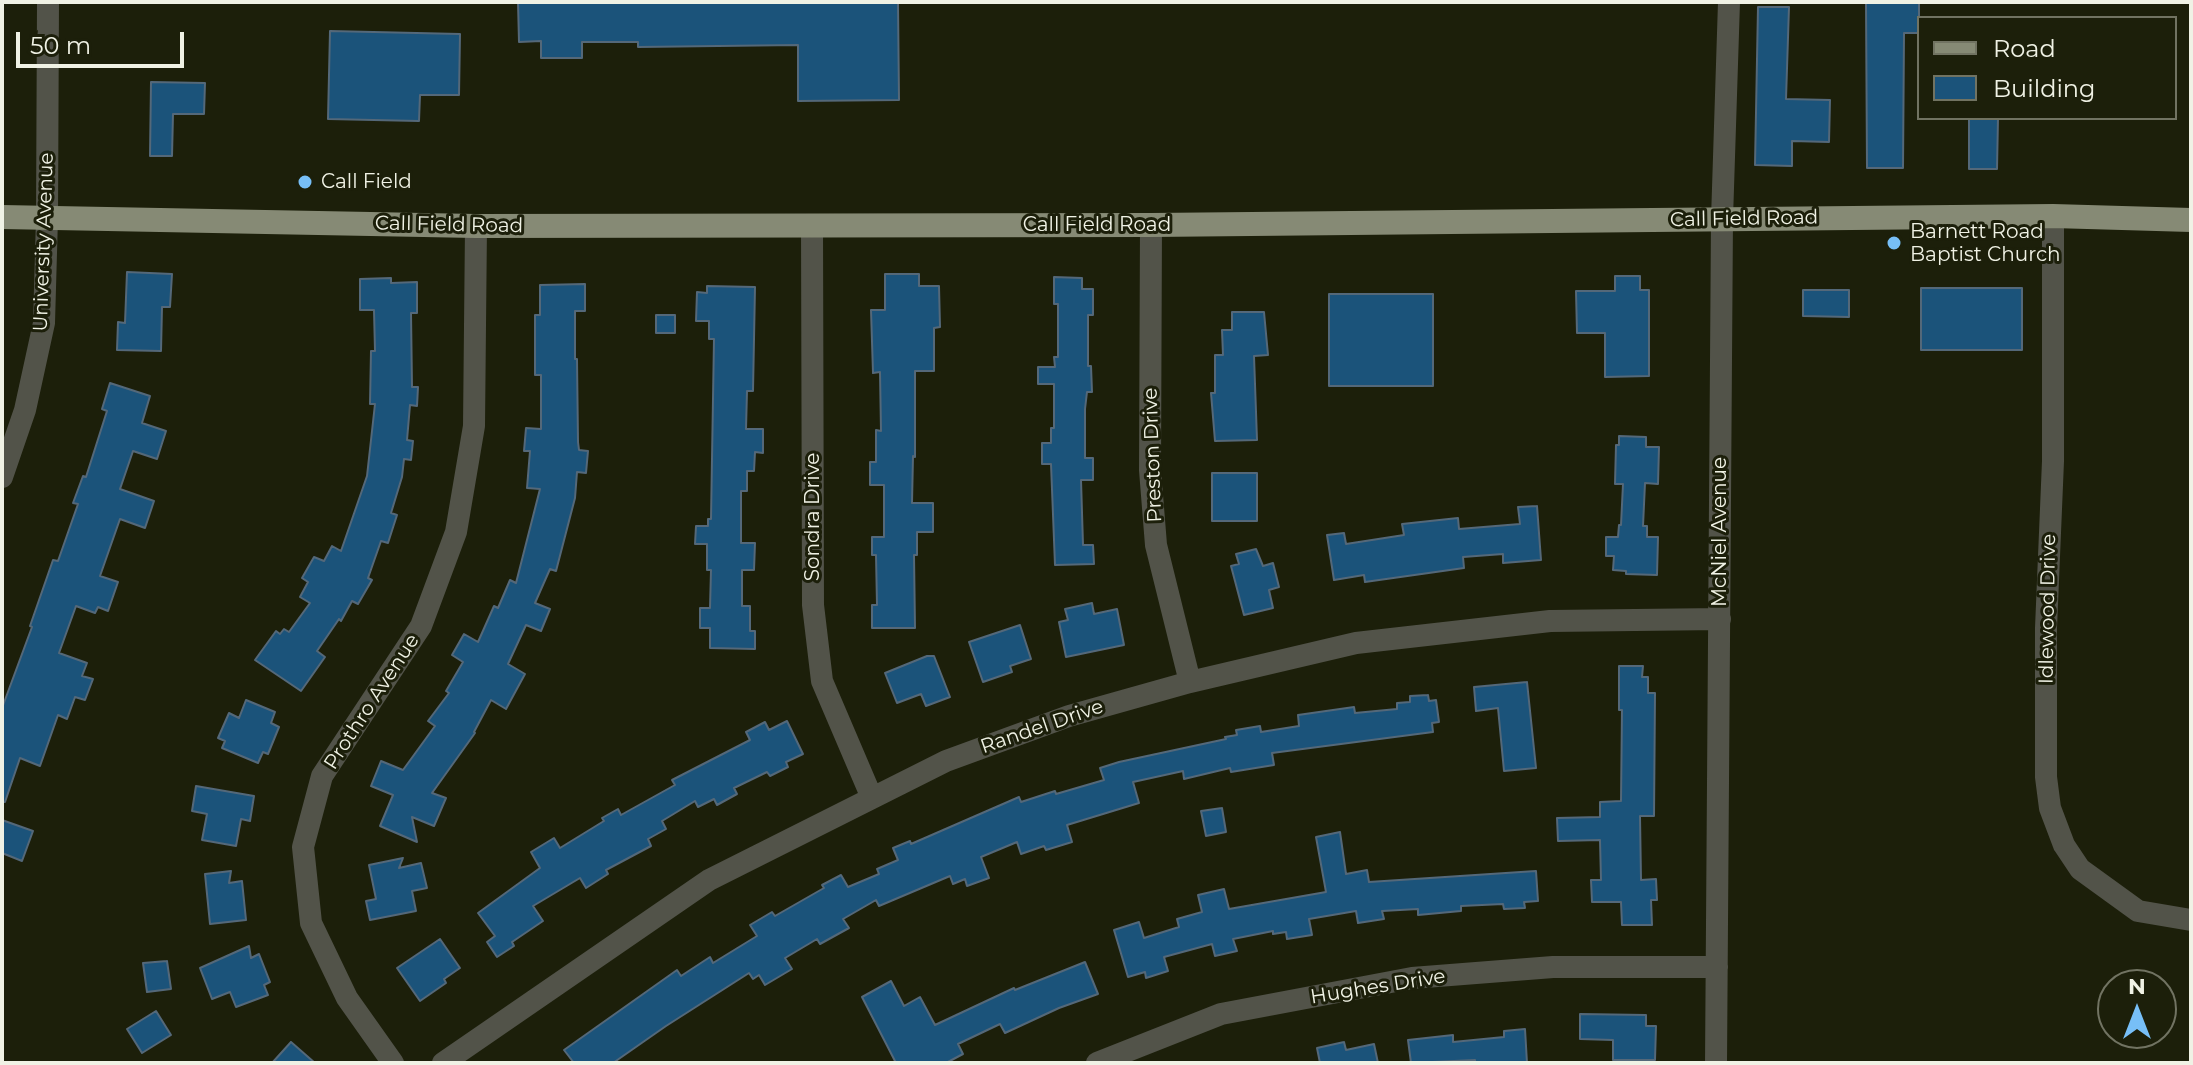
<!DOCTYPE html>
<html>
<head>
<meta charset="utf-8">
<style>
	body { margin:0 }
	#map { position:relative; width:2193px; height:1065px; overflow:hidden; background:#1c1f0a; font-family:Montserrat,sans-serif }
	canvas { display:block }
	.frame { position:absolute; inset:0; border:4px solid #f0f2e5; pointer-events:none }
	.legend { position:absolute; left:1917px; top:16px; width:260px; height:104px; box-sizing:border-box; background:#1c1f0a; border:2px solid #717362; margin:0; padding:10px 14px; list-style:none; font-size:24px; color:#f0f2e5 }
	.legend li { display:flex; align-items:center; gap:16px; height:40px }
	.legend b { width:40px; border:2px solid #717362 }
	.north { position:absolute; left:2097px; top:969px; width:80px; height:80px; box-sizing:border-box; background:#1c1f0a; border:2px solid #717362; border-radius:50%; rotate:0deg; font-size:22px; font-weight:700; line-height:32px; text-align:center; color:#f0f2e5 }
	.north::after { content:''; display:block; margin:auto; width:28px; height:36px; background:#77bff7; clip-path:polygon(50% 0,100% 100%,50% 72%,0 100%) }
	.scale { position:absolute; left:16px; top:32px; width:168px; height:36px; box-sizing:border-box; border:4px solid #f0f2e5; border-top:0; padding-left:10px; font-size:24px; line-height:28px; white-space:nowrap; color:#f0f2e5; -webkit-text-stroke:6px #1c1f0a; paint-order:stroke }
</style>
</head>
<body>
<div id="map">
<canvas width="2193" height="1065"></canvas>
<div class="frame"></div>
<ul class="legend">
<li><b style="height:10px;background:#868a75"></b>Road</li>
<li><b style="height:22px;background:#1b537a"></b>Building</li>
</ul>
<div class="north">N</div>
<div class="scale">50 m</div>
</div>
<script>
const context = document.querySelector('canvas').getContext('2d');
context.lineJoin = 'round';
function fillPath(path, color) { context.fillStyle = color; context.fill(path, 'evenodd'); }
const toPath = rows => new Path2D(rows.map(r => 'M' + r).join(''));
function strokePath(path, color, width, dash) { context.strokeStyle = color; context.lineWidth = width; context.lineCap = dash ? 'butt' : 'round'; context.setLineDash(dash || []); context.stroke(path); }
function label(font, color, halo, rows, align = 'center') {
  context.font = font + ' Montserrat,sans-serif'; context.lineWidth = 6; context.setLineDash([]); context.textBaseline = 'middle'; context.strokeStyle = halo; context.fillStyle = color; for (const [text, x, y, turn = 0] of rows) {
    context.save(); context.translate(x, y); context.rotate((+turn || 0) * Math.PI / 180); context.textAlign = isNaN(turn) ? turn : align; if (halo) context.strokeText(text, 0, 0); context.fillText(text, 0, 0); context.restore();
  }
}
const building = toPath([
	[518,2,898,2,899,100,798,101,798,45,638,47,638,42,582,42,582,58,541,58,541,41,519,42,518,2],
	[1866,2,1919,2,1919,33,1904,33,1903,168,1867,168,1866,2],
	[1758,7,1789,7,1786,99,1830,100,1829,142,1792,141,1792,166,1755,165,1758,7],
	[330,31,460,34,459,95,420,95,419,121,328,119,330,31],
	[151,82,205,83,204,114,173,114,172,156,150,156,151,82],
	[1969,118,1998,118,1997,169,1969,169,1969,118],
	[127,272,172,274,170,307,162,307,161,351,117,350,118,322,125,323,127,272],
	[885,274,919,274,919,286,939,286,940,327,934,328,934,371,915,371,915,457,913,456,912,503,933,503,933,532,917,532,917,555,914,555,915,628,872,628,872,605,877,605,876,555,872,555,872,537,884,537,884,485,870,485,870,462,876,462,876,430,881,431,880,372,873,373,871,310,885,310,885,274],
	[1615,276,1640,276,1640,290,1649,290,1649,376,1605,377,1605,333,1577,333,1576,291,1615,291,1615,276],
	[1054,277,1082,278,1082,289,1093,289,1093,315,1088,315,1088,366,1091,366,1092,392,1087,392,1085,409,1085,458,1093,458,1093,480,1081,480,1083,545,1093,545,1094,564,1055,565,1051,464,1042,464,1042,443,1051,443,1051,428,1054,428,1054,384,1038,384,1038,367,1055,367,1054,357,1058,357,1058,304,1054,304,1054,277],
	[391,278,391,283,417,282,417,313,411,313,412,387,418,387,417,406,410,405,407,440,413,441,411,460,404,459,402,477,391,513,397,515,388,543,381,541,368,578,372,580,358,604,352,601,341,621,339,619,317,651,325,657,301,691,255,660,276,631,280,634,284,629,289,632,310,603,300,597,308,582,302,578,314,557,324,561,332,546,341,551,367,476,375,404,370,404,371,351,375,351,374,310,360,310,360,279,391,278],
	[585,284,585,311,575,311,575,359,577,359,578,442,579,450,588,451,586,473,577,472,575,498,556,571,550,569,535,603,550,609,541,631,526,625,508,664,525,674,506,709,491,700,474,732,475,733,432,793,446,798,434,826,412,817,417,842,380,826,393,795,371,786,381,761,403,770,435,726,428,721,449,693,446,691,463,662,452,655,464,634,478,642,494,606,498,608,510,580,516,583,540,489,527,488,530,451,524,451,526,428,541,429,541,375,535,375,535,315,540,315,540,285,585,284],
	[707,286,755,287,753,391,747,391,746,429,763,429,763,453,755,452,754,471,747,471,747,491,741,491,741,543,755,543,754,570,742,570,742,606,750,606,750,631,755,631,755,649,710,648,710,628,700,628,700,608,710,608,711,570,707,570,707,544,695,544,696,526,708,526,708,519,711,519,714,339,709,339,709,321,696,321,697,292,707,293,707,286],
	[1921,288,2022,288,2022,350,1921,350,1921,288],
	[1803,290,1849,290,1849,317,1803,316,1803,290],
	[1329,294,1433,294,1433,386,1329,386,1329,294],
	[1232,312,1264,312,1268,355,1254,356,1257,440,1215,441,1211,393,1215,393,1215,355,1223,355,1222,330,1232,330,1232,312],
	[656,315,675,315,675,333,656,333,656,315],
	[110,383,150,396,142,423,166,431,157,459,133,451,120,489,154,501,145,528,120,519,100,576,118,582,108,611,98,607,95,613,76,606,59,653,87,663,82,676,93,679,85,700,75,697,67,719,58,715,40,766,20,758,5,802,2,802,2,708,32,627,30,626,53,560,58,561,78,504,73,503,83,476,86,477,107,411,102,409,110,383],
	[1619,436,1646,437,1646,447,1659,447,1658,484,1645,483,1643,526,1647,526,1647,537,1658,537,1657,575,1626,574,1626,571,1613,570,1614,556,1606,556,1606,537,1618,537,1619,525,1621,525,1623,484,1615,484,1616,445,1619,445,1619,436],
	[1212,473,1257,473,1257,521,1212,521,1212,473],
	[1537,506,1541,560,1503,563,1503,554,1463,557,1464,568,1365,582,1364,575,1334,580,1327,535,1344,533,1346,544,1404,535,1402,524,1458,518,1459,529,1520,524,1518,507,1537,506],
	[1256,549,1263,566,1273,563,1279,587,1269,590,1273,608,1244,615,1231,566,1239,564,1236,554,1256,549],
	[1092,603,1094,614,1117,609,1124,645,1066,657,1059,622,1068,620,1065,609,1092,603],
	[1020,625,1031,659,1010,666,1012,672,983,682,969,642,1020,625],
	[927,656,934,656,950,697,926,706,921,694,897,703,885,673,927,656],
	[1619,666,1643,666,1642,677,1648,677,1648,693,1655,693,1654,816,1640,816,1641,880,1656,879,1657,900,1651,900,1652,925,1622,925,1621,902,1592,902,1591,880,1601,880,1600,840,1558,841,1557,818,1600,817,1600,802,1621,801,1622,710,1619,710,1619,666],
	[1527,682,1536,768,1504,771,1498,708,1476,711,1474,687,1527,682],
	[1428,695,1429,701,1436,700,1439,722,1432,723,1433,732,1272,753,1274,765,1231,772,1230,768,1184,779,1183,771,1133,782,1139,803,1067,825,1072,842,1046,850,1044,846,1021,854,1017,842,981,857,989,878,967,886,965,879,953,884,950,876,879,906,876,900,843,919,849,928,820,944,817,939,785,958,792,969,765,985,759,975,753,979,749,973,666,1026,613,1063,574,1063,564,1050,677,970,681,976,710,957,713,963,757,936,750,925,772,912,775,916,824,888,822,885,841,875,848,887,879,874,877,869,898,860,893,848,910,841,911,844,1019,797,1021,802,1055,791,1056,794,1104,780,1100,768,1119,762,1226,739,1225,737,1237,735,1236,730,1260,726,1261,732,1299,726,1298,715,1354,707,1355,713,1397,709,1397,703,1410,702,1410,696,1428,695],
	[246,700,275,712,271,723,279,727,268,754,263,752,258,763,222,748,225,741,218,738,229,713,239,718,246,700],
	[787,721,803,754,786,762,788,767,770,776,767,772,734,788,737,794,717,805,714,799,698,807,695,801,662,821,666,829,648,839,651,846,606,870,608,874,586,888,580,878,533,906,543,921,512,942,514,946,497,957,487,942,495,936,478,913,540,868,531,852,554,838,560,848,604,821,602,818,618,809,621,815,675,785,672,780,750,740,746,732,765,722,769,730,787,721],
	[196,786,254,796,250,821,241,819,236,846,202,840,207,814,192,811,196,786],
	[1222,808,1226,832,1206,836,1201,811,1222,808],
	[2,820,33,831,22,861,2,853,2,820],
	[1340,832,1346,874,1367,870,1369,882,1536,871,1538,901,1524,902,1525,908,1504,909,1503,904,1461,906,1461,911,1418,915,1418,909,1382,911,1384,919,1358,923,1356,911,1309,919,1312,935,1287,939,1286,932,1273,934,1273,931,1233,939,1237,951,1215,956,1212,944,1164,957,1168,971,1146,978,1145,972,1128,977,1114,930,1139,922,1144,938,1179,927,1177,919,1202,912,1198,895,1224,889,1229,909,1326,892,1316,837,1340,832],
	[403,858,399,868,421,863,427,888,412,891,416,911,370,920,366,901,376,899,369,865,403,858],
	[231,871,229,883,242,881,246,920,210,924,205,874,231,871],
	[440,939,460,968,444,979,446,983,420,1001,397,968,440,939],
	[249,946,251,958,259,954,270,982,264,985,268,995,236,1007,230,992,212,999,200,968,249,946],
	[167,961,171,989,147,992,143,963,167,961],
	[1085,962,1098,994,1059,1008,1005,1033,1000,1024,958,1044,963,1054,946,1063,896,1063,862,997,891,981,904,1006,920,997,935,1025,1014,988,1015,990,1085,962],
	[156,1011,171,1035,142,1053,127,1029,156,1011],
	[1580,1014,1646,1015,1646,1026,1656,1026,1655,1060,1613,1060,1613,1040,1580,1039,1580,1014],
	[1525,1029,1527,1063,1475,1063,1475,1060,1411,1063,1408,1040,1453,1035,1453,1042,1504,1037,1504,1031,1525,1029],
	[291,1042,315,1063,272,1063,291,1042],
	[1344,1042,1346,1050,1374,1044,1378,1063,1320,1063,1317,1048,1344,1042]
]);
fillPath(building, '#1b537a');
strokePath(building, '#546879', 2);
strokePath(toPath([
	[2053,216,2053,461,2046,628,2046,777,2050,808,2064,845,2080,869,2138,911,2191,920],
	[812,225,813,605,822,681,872,798],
	[1151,225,1150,470,1156,545,1190,682],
	[2,477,25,410,44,323,47,218,48,2],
	[393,1063,347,998,311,923,303,847,322,776,421,626,456,532,474,426,476,226],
	[443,1063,709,880,946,761,1069,716,1190,682,1356,643,1550,621,1720,619],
	[1097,1063,1221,1014,1412,978,1553,967,1717,967],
	[1716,1063,1722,219,1729,2]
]), '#525349', 22);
strokePath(toPath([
	[2,217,476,226,1151,225,2053,216,2191,220]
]), '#868a75', 24);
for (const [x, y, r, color] of [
	[305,182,8,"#77bff7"],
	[1894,243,8,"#77bff7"]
]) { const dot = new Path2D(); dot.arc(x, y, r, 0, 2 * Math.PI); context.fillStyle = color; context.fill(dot); strokePath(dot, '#1c1f0a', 3); }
label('20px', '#f0f2e5', '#1c1f0a', [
	["Call Field",321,182],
	["Barnett Road",1910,232],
	["Baptist Church",1910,255]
], 'left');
label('20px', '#f0f2e5', '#1c1f0a', [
	["Call Field Road",1744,219,-1],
	["Call Field Road",449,225,1],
	["Call Field Road",1097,225],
	["University Avenue",44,242,-88],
	["Preston Drive",1153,455,-92],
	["Sondra Drive",813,517,-90],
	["McNiel Avenue",1720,532,-90],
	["Idlewood Drive",2048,609,-89],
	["Prothro Avenue",372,702,-57],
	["Randel Drive",1042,727,-19],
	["Hughes Drive",1378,987,-9]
]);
</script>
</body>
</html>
